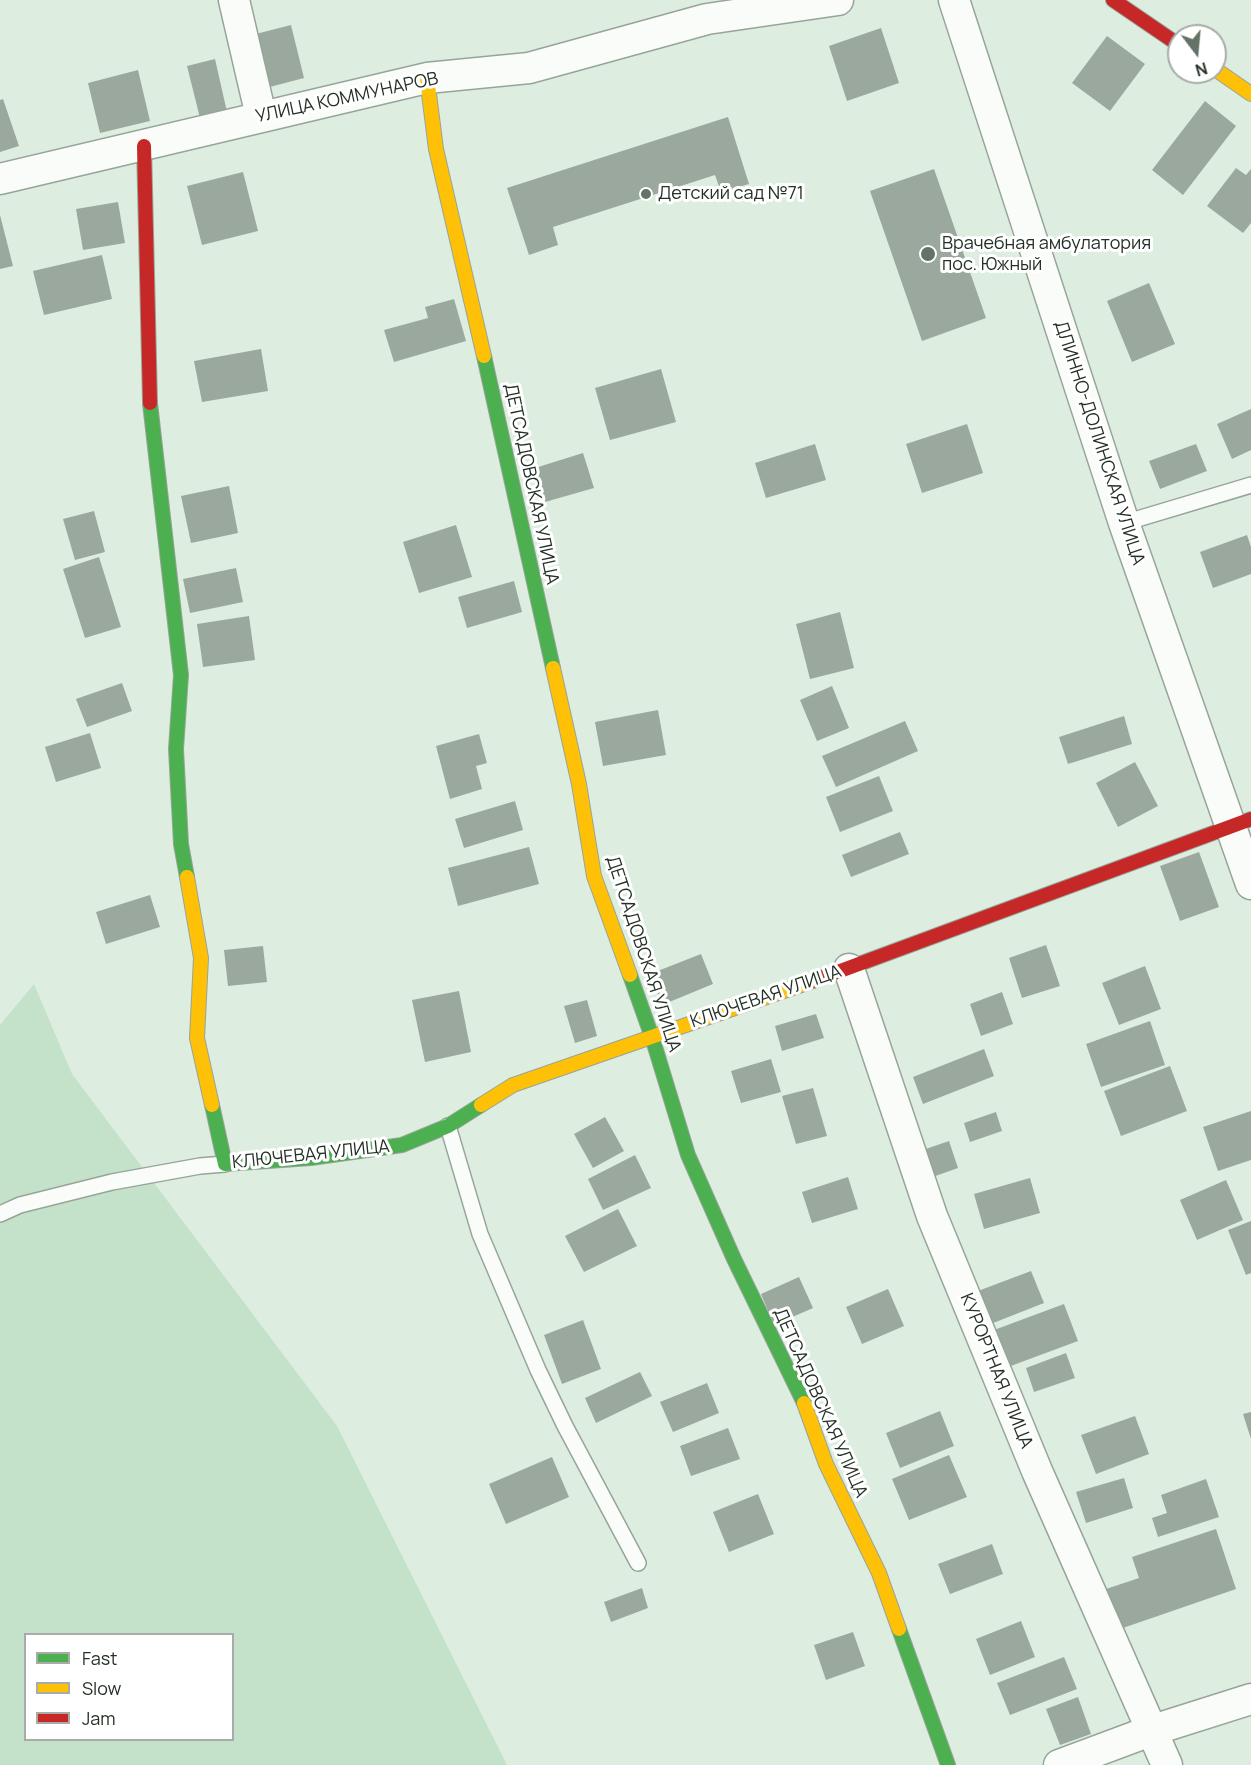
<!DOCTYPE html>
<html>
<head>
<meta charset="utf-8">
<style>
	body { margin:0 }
	#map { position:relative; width:1251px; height:1765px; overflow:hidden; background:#ddeee0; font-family:Manrope,sans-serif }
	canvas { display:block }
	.legend { position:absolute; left:24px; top:1633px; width:210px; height:108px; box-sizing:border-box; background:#fff; border:2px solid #a7aca8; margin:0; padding:8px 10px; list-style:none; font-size:18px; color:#243026 }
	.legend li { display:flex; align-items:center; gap:12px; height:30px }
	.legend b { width:30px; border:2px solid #a7aca8 }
	.north { position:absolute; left:1167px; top:24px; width:60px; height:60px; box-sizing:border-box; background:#fff; border:2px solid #a7aca8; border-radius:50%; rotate:164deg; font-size:16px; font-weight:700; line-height:24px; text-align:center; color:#243026 }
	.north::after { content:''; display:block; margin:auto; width:21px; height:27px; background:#657267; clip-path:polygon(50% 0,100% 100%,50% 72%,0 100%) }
</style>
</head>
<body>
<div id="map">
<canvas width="1251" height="1765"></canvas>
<ul class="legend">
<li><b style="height:8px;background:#4caf50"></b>Fast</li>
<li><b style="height:8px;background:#ffc107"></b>Slow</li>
<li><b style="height:8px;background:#c62828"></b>Jam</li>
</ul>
<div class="north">N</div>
</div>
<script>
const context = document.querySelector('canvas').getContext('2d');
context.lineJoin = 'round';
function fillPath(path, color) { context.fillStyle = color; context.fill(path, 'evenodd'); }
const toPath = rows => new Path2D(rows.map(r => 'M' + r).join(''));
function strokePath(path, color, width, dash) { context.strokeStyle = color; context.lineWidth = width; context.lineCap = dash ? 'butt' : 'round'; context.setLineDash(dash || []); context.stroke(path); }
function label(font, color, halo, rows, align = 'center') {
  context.font = font + ' Manrope,sans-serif'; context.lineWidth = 6; context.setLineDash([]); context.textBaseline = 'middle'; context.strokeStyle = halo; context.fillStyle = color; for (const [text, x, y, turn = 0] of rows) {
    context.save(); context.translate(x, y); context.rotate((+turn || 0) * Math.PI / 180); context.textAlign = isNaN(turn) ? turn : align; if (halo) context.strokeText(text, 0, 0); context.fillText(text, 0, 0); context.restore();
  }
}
fillPath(toPath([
	[34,984,72,1074,337,1426,507,1765,0,1765,0,1025],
	[26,1634,232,1634,232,1740,26,1740]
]), '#c4e2ca');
fillPath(toPath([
	[291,25,304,78,266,88,252,35],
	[881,28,899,83,847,101,829,46],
	[1107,36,1145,64,1110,111,1072,83],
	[215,59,227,112,200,118,187,66],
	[138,70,150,121,100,133,88,83],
	[3,99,19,146,0,152,0,100],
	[1205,101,1236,126,1183,195,1152,170],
	[728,117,749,184,721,192,715,175,553,227,558,245,529,255,507,188],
	[1236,168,1246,175,1251,169,1251,223,1243,233,1207,206],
	[934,169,986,318,922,341,870,191],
	[243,172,258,231,202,245,187,186],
	[118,202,125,243,83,250,76,209],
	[0,215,13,266,0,269],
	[102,255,112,299,44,315,33,271],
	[1149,283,1175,344,1132,362,1107,301],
	[454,299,466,341,394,362,384,330,428,318,425,307],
	[261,349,268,391,202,402,194,361],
	[661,369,676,422,610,440,595,388],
	[1251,409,1251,450,1232,459,1217,424],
	[967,424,983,473,922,493,906,444],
	[815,444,826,480,766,498,755,463],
	[1196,444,1207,471,1160,489,1149,461],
	[583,453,594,488,545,502,535,468],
	[229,486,238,533,191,543,181,496],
	[94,511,105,552,75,560,63,519],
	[456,525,472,577,419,593,403,542],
	[1247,535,1251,547,1251,574,1213,588,1200,552],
	[99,557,121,627,85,638,63,569],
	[236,568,243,602,190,613,183,579],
	[514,581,522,612,467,628,458,597],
	[840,612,854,668,810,679,796,624],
	[249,616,255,660,203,667,197,624],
	[122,683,132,711,87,727,76,699],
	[832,686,849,728,817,741,800,700],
	[658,710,666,755,603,766,595,722],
	[1124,716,1132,744,1068,764,1059,737],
	[905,721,918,751,836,787,822,756],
	[90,733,101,768,56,782,45,747],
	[479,734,487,763,476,766,482,789,450,799,436,746],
	[1135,762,1158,806,1118,827,1096,783],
	[879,776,893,811,840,832,826,797],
	[515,801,523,830,464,848,455,819],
	[900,832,909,854,851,877,842,855],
	[529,847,539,884,458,906,448,868],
	[1199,852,1219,907,1180,921,1160,866],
	[150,895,160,927,106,944,96,912],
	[1046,945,1060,986,1022,998,1009,958],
	[263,946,267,982,228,986,224,950],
	[701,954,713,984,662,1005,650,974],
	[1145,966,1161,1009,1119,1025,1102,983],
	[459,991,471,1052,425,1062,412,1000],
	[1002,992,1013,1024,981,1036,970,1004],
	[587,1000,597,1036,575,1043,564,1006],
	[816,1014,824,1038,782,1051,775,1026],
	[1150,1021,1165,1065,1101,1087,1086,1044],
	[984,1049,994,1076,923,1104,913,1077],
	[771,1059,781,1092,741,1103,731,1071],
	[1170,1066,1187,1111,1121,1136,1104,1091],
	[813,1088,827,1136,796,1144,782,1096],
	[1251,1111,1251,1160,1218,1171,1203,1127],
	[996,1112,1002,1131,970,1142,964,1123],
	[605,1117,624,1151,593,1168,574,1134],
	[949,1141,958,1168,924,1180,914,1153],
	[635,1155,651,1188,603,1210,588,1179],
	[848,1177,858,1209,812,1223,802,1192],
	[1030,1178,1040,1213,984,1229,974,1194],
	[1226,1180,1243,1220,1197,1240,1180,1200],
	[618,1209,637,1246,584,1272,565,1236],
	[1251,1221,1251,1273,1246,1275,1228,1230],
	[1031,1271,1044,1303,983,1327,970,1294],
	[799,1277,813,1308,774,1325,761,1294],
	[888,1289,904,1326,862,1344,846,1307],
	[1064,1304,1078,1341,1000,1370,986,1333],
	[583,1320,601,1369,562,1384,544,1335],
	[1066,1353,1075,1378,1034,1392,1026,1368],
	[640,1372,652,1396,596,1423,585,1398],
	[707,1383,719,1413,673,1432,660,1402],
	[940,1411,954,1446,900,1468,886,1433],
	[1251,1412,1251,1439,1243,1414],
	[1135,1416,1149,1454,1096,1474,1081,1435],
	[728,1428,740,1459,691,1476,680,1446],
	[949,1455,967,1497,909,1520,892,1479],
	[552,1457,569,1497,506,1524,489,1484],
	[1124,1478,1133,1508,1086,1523,1076,1492],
	[1206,1479,1219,1517,1158,1537,1152,1518,1167,1513,1161,1495],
	[758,1494,774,1534,729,1552,713,1512],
	[1216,1529,1236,1589,1120,1629,1106,1589,1139,1578,1132,1557],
	[992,1544,1003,1574,950,1594,938,1564],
	[642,1588,648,1608,611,1622,604,1602],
	[1021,1621,1035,1657,990,1675,976,1639],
	[853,1632,865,1666,826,1680,814,1645],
	[1064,1657,1077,1689,1010,1715,997,1683],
	[1078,1697,1091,1734,1060,1745,1046,1709]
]), '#9ba89d');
const lane = toPath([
	[1124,523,1251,485],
	[448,1126,480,1234,538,1370,565,1426,638,1563],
	[0,1214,20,1205,112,1182,200,1166,225,1164]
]);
const street = toPath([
	[234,0,261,116],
	[954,0,1124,523,1251,884],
	[0,179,427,78,529,68,707,19,838,0],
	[849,969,932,1216,1037,1471,1167,1765],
	[1059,1765,1153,1730,1251,1699]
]);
const fast = toPath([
	[484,356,553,668],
	[150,403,181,675,176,749,181,844,187,877],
	[630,975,652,1037,688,1155,734,1259,804,1403],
	[212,1105,225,1164,311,1158,402,1145,448,1126,481,1105],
	[899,1629,948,1765]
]);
const slow = toPath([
	[1215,69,1251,94],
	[427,78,436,149,484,356],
	[553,668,579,784,594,876,630,975],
	[187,877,201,958,197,1038,212,1105],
	[481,1105,513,1085,813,981],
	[804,1403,826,1464,879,1573,899,1629]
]);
const jam = toPath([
	[1113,0,1179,45],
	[144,146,150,403],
	[813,981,1251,819]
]);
strokePath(lane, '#97a499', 18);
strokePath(street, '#97a499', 33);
strokePath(fast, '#97a499', 16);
strokePath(slow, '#97a499', 16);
strokePath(jam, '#97a499', 16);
strokePath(lane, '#fafcfa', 15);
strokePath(street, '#fafcfa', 30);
strokePath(fast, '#4caf50', 14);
strokePath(slow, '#ffc107', 14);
strokePath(jam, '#c62828', 14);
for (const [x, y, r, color] of [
	[646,194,6,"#657267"],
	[928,254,8,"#657267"]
]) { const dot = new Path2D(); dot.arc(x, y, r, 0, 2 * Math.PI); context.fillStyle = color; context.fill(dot); strokePath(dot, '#fff', 2); }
label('18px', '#243026', '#fff', [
	["УЛИЦА КОММУНАРОВ",347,98,-12],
	["ДЛИННО-ДОЛИНСКАЯ УЛИЦА",1099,443,72],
	["ДЕТСАДОВСКАЯ УЛИЦА",531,484,78],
	["ДЕТСАДОВСКАЯ УЛИЦА",643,954,72],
	["КЛЮЧЕВАЯ УЛИЦА",766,997,-19],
	["КЛЮЧЕВАЯ УЛИЦА",311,1155,-6],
	["КУРОРТНАЯ УЛИЦА",996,1371,68],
	["ДЕТСАДОВСКАЯ УЛИЦА",820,1403,66]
]);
label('18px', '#243026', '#fff', [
	["Детский сад №71",658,194],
	["Врачебная амбулатория",942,244],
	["пос. Южный",942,265]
], 'left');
</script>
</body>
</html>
